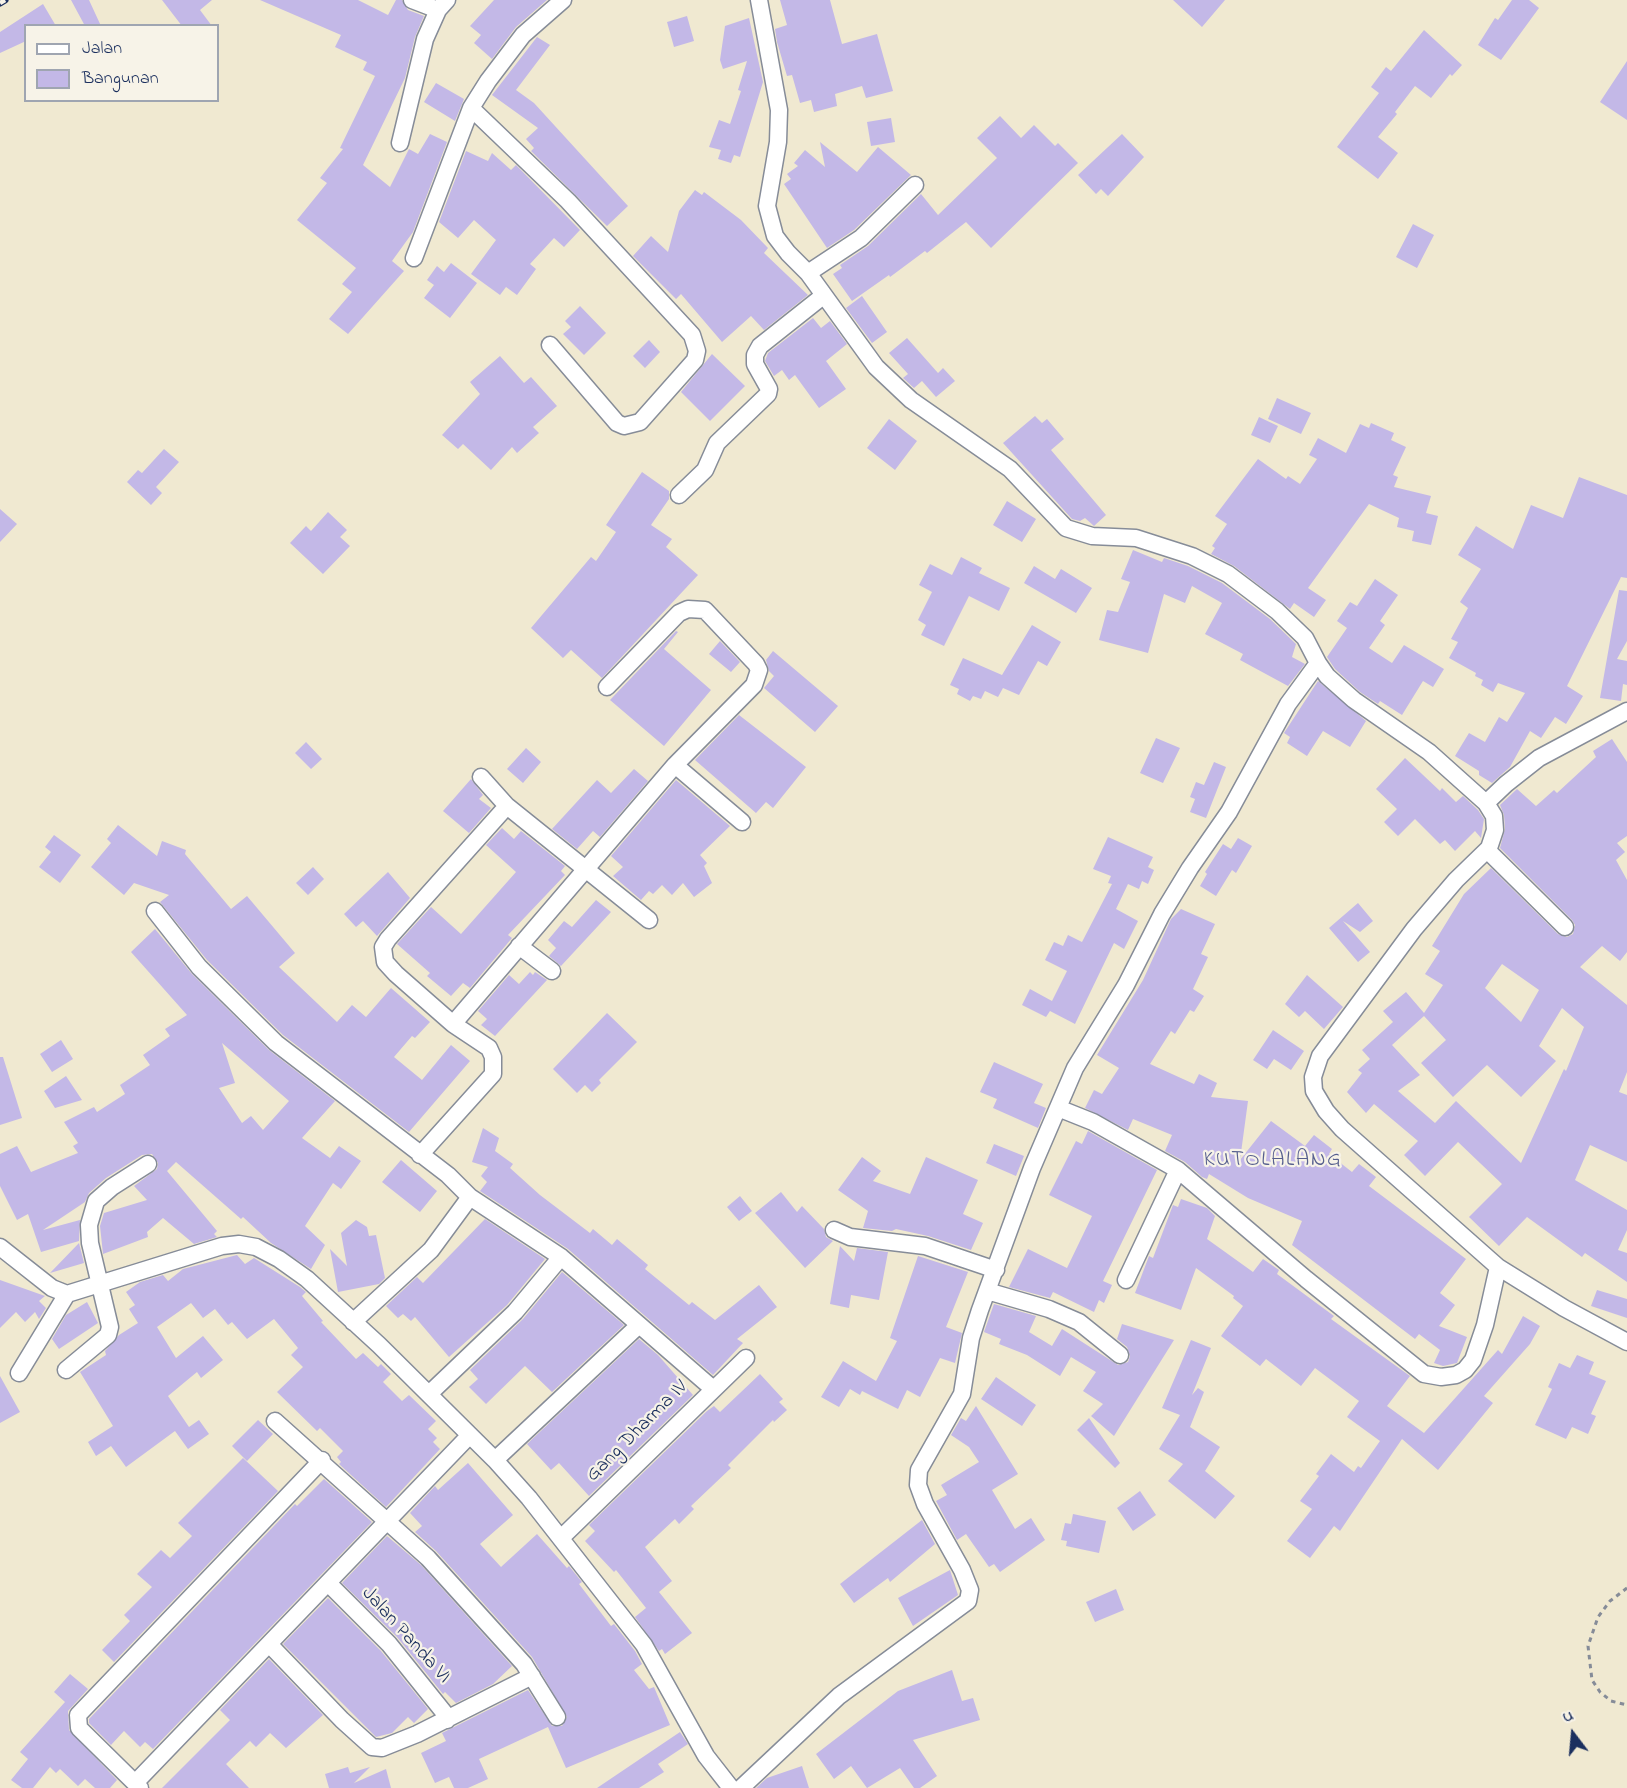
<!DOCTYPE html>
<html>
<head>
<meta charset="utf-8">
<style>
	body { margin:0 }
	#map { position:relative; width:1627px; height:1788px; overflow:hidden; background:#f0e9d1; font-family:"Indie Flower",sans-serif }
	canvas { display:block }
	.legend { position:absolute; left:24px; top:24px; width:195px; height:78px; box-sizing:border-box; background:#f7f3e8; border:2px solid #9fa5b1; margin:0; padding:8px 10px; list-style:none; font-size:18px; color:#1b2f5e }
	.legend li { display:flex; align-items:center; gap:12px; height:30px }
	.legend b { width:30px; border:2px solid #9fa5b1 }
	.north { position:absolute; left:1543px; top:1704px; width:60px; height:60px; -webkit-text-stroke:4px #f7f3e8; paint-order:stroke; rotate:344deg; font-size:16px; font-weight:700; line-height:24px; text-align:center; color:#1b2f5e }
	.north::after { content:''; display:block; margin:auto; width:21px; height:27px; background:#1b2f5e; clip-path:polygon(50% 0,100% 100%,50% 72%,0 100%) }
</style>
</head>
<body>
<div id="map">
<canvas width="1627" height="1788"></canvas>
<ul class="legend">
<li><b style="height:8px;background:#fff"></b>Jalan</li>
<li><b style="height:16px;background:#c3b8e7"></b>Bangunan</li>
</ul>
<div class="north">U</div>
</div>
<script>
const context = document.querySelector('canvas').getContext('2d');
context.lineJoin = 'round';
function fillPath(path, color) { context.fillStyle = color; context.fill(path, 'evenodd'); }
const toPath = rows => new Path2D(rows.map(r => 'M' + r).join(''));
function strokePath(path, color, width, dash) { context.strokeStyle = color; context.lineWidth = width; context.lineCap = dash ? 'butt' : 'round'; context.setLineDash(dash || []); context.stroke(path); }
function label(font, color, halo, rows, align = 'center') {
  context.font = font + ' "Indie Flower",sans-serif'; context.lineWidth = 4.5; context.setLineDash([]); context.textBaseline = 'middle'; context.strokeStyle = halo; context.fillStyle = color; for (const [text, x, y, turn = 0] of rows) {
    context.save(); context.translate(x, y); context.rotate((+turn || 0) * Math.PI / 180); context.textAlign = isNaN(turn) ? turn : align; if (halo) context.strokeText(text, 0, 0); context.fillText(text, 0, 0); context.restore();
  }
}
fillPath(toPath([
	[71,0,89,0,101,26,85,26],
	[162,0,212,0,200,10,212,26,182,26],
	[260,0,358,0,388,15,396,0,402,0,408,10,424,16,415,37,405,78,363,165,390,187,409,149,418,154,430,134,447,142,413,232,392,261,404,271,348,334,329,319,352,292,342,284,356,268,297,220,327,183,320,178,343,149,340,148,375,76,363,70,367,62,335,47,341,35],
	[494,0,547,0,516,27,492,59,474,43,481,35,470,26],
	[780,0,830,0,842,44,877,34,893,91,866,98,862,86,835,94,837,106,814,112,811,100,800,103,792,75,787,76,777,42,775,29,787,25],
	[1173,0,1225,0,1202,27],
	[1512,0,1529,0,1539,8,1501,60,1478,45,1495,18,1498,20],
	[43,4,56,26,26,26,26,41,0,53,0,32],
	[687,16,694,41,674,47,667,22],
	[749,18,763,82,740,157,734,155,731,163,718,159,721,150,709,147,719,120,730,124,741,91,738,90,747,61,723,69,720,60,725,26],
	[1424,30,1462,65,1452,76,1450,74,1431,98,1415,86,1395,112,1397,114,1378,137,1398,153,1378,179,1337,147,1379,93,1371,87,1386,67,1391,71],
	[537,37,550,45,516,90,534,103,628,206,607,226,531,151,534,148,526,139,538,128,492,95],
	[1627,61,1627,120,1600,102],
	[436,83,464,99,455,121,424,102],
	[1000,116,1021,138,1034,125,1055,146,1058,143,1078,163,991,248,966,222,927,253,925,251,890,277,889,275,852,301,833,274,842,268,840,265,868,246,921,194,938,215,997,158,977,138],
	[891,118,895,142,871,146,867,122],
	[1122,134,1144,157,1108,196,1101,189,1096,194,1078,175],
	[820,142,857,172,878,147,911,175,854,230,827,248,784,184,791,179,787,174,798,166,794,163,805,150,825,167],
	[466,151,488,161,492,153,511,170,516,165,580,230,564,247,554,238,530,264,536,269,517,295,506,287,500,295,471,274,496,240,474,220,458,238,439,222],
	[695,190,702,195,704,192,741,220,768,248,764,253,808,295,764,330,751,316,722,342,681,294,676,299,633,256,651,236,668,252,679,211],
	[1413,224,1434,235,1417,268,1396,257],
	[451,263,477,283,450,318,424,298,434,285,427,280,437,266,444,272],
	[862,296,887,332,872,343,846,308],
	[580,306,606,333,584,355,563,334,571,327,565,321],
	[813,318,821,328,830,321,847,344,826,361,846,389,819,408,795,375,789,380,782,370,774,376,765,361,768,353],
	[907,338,938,373,943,368,955,381,936,397,922,381,914,388,903,378,908,374,889,353],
	[649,340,660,352,645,368,633,356],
	[712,354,745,386,710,421,681,392],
	[500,356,524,383,531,377,557,406,533,427,539,433,517,453,512,447,491,470,463,444,458,449,442,435,480,394,470,382],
	[1277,398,1311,413,1301,434,1268,419],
	[1035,416,1042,423,1047,419,1064,439,1051,450,1106,515,1094,526,1085,518,1080,521,1072,519,1003,443],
	[1259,417,1278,426,1270,443,1251,435],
	[889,419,917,441,895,470,867,448],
	[1371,423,1394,433,1391,440,1406,447,1393,475,1398,477,1394,487,1431,496,1426,513,1438,516,1431,545,1412,541,1414,531,1397,527,1399,518,1369,504,1308,588,1326,600,1314,617,1294,603,1290,609,1234,566,1211,554,1215,548,1212,546,1227,524,1215,516,1258,459,1286,479,1288,476,1300,484,1317,459,1309,455,1318,438,1346,453,1360,424,1369,428],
	[164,449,179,462,156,487,162,493,151,505,127,482,138,470,142,473],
	[642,472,669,491,669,499,651,525,672,539,666,547,698,575,602,678,571,650,563,658,531,628,591,557,596,561,616,532,606,525],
	[1579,477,1627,495,1627,578,1621,577,1567,686,1583,696,1566,724,1555,717,1541,738,1530,731,1510,767,1492,783,1479,775,1479,771,1455,756,1469,733,1485,742,1499,717,1507,722,1525,693,1498,683,1493,692,1481,685,1483,680,1475,676,1476,673,1449,658,1458,642,1451,639,1468,608,1460,602,1481,569,1458,555,1476,526,1513,549,1531,505,1563,518],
	[1007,501,1036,519,1022,542,993,525],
	[0,509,17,524,0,542],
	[328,512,347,530,340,537,350,546,323,574,290,543,306,526,311,531],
	[1133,550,1162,562,1164,558,1188,566,1222,583,1270,619,1296,644,1292,657,1305,664,1288,686,1240,660,1243,654,1205,634,1222,603,1192,586,1185,603,1164,594,1148,653,1099,640,1107,610,1118,612,1130,582,1121,579],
	[961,557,982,568,979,573,1010,588,999,611,969,596,944,646,921,635,926,625,918,620,932,592,919,585,930,564,952,575],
	[1034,566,1055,579,1061,569,1092,588,1076,613,1024,583],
	[1375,579,1398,595,1380,621,1385,625,1369,648,1392,663,1404,645,1444,669,1433,687,1423,681,1402,715,1380,701,1378,704,1360,692,1335,669,1327,657,1347,628,1337,621,1350,602,1357,606],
	[1619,590,1627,591,1627,641,1617,659,1627,661,1627,685,1623,684,1621,701,1600,698],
	[1032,625,1061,642,1047,666,1038,661,1019,695,1003,688,998,697,985,691,981,699,973,696,970,701,957,694,959,689,950,685,963,658,1002,675],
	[676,631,678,632,664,649,711,690,664,746,610,700],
	[720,641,740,662,731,672,709,654],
	[773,651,838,706,815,732,764,688,774,676,769,671,766,660],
	[1318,681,1366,721,1350,747,1323,731,1307,756,1287,743,1290,737,1284,733],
	[739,715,806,767,773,808,766,802,756,813,695,760],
	[1156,738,1180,748,1163,783,1140,773],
	[1612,739,1627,762,1627,836,1617,843,1625,852,1616,860,1627,880,1627,952,1620,961,1602,946,1580,967,1627,1005,1627,1072,1619,1092,1627,1095,1627,1162,1590,1145,1575,1180,1627,1210,1627,1230,1618,1250,1627,1253,1627,1282,1585,1253,1582,1257,1527,1217,1499,1246,1469,1217,1502,1184,1458,1142,1425,1176,1404,1155,1418,1141,1374,1104,1366,1113,1347,1092,1362,1073,1358,1070,1370,1059,1362,1050,1393,1022,1383,1011,1406,992,1424,1013,1443,985,1425,974,1440,951,1432,946,1464,894,1491,868,1558,934,1567,937,1573,934,1575,925,1572,920,1500,848,1505,829,1504,815,1500,805,1517,789,1536,806,1554,790,1557,793,1596,757,1593,751],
	[1502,964,1539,990,1521,1022,1485,988],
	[1562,1008,1584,1027,1566,1071,1564,1069,1521,1163,1456,1101,1435,1123,1398,1091,1420,1075,1392,1045,1424,1016,1446,1040,1421,1063,1453,1097,1487,1065,1521,1097,1556,1061,1539,1046],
	[306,742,322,759,311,769,295,753],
	[526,748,541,762,523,783,507,769],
	[1405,758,1440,791,1442,788,1456,802,1463,796,1478,810,1484,819,1481,838,1475,831,1455,851,1445,840,1440,844,1415,819,1398,836,1384,822,1397,809,1376,789],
	[1214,762,1226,767,1206,818,1190,812,1195,799,1190,797,1196,782,1204,785],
	[634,769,648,781,600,837,593,831,577,849,552,829,597,780,611,793],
	[471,779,483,795,479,799,491,808,469,833,443,811],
	[676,780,730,826,700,855,707,863,704,866,712,883,694,897,683,883,672,895,662,885,653,894,649,891,641,900,613,876,623,867,611,856],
	[118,825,157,856,162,841,186,850,185,854,231,909,247,896,295,953,279,967,337,1022,352,1005,366,1017,391,988,430,1022,415,1038,412,1036,394,1057,422,1080,451,1045,470,1061,409,1132,283,1035,207,960,160,902,169,895,134,883,124,895,91,867,111,843,107,839],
	[502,828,514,839,521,831,565,866,561,871,565,875,508,935,512,938,470,988,463,983,451,996,427,976,430,973,397,944,431,907,461,934,516,872,486,845],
	[54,835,81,855,60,883,39,867,51,852,45,847],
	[1108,837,1153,857,1148,867,1154,870,1148,884,1142,881,1139,889,1128,884,1116,909,1138,921,1124,949,1114,943,1075,1024,1050,1011,1046,1017,1022,1005,1030,989,1052,1001,1067,971,1045,960,1054,942,1063,946,1068,935,1082,942,1112,884,1108,883,1111,876,1093,869],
	[1238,838,1252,846,1236,873,1232,870,1216,896,1200,886,1207,874,1205,872,1223,844,1231,849],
	[313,867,324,879,308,895,296,883],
	[388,872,410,898,377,936,363,921,356,927,344,914],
	[596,900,611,912,561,966,549,956,556,948,548,940,564,921,572,927],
	[1358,903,1373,921,1360,932,1343,921,1370,952,1358,962,1329,928],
	[1181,909,1215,924,1201,954,1208,957,1193,989,1204,996,1194,1012,1190,1010,1175,1034,1171,1031,1150,1064,1194,1084,1199,1074,1217,1083,1211,1097,1248,1101,1240,1160,1271,1121,1305,1146,1314,1135,1332,1149,1329,1154,1352,1172,1359,1164,1376,1177,1369,1186,1466,1259,1440,1293,1455,1305,1439,1326,1467,1337,1457,1363,1443,1366,1434,1363,1440,1350,1419,1334,1415,1339,1292,1245,1302,1221,1248,1198,1209,1174,1207,1179,1202,1177,1185,1162,1165,1151,1172,1135,1133,1119,1128,1130,1085,1108,1094,1090,1102,1094,1119,1068,1097,1055,1143,980,1171,919],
	[155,929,192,974,269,1050,335,1101,302,1138,330,1158,339,1146,361,1161,341,1189,333,1183,305,1226,325,1245,311,1269,271,1243,243,1217,241,1219,176,1162,167,1171,217,1231,214,1234,217,1237,194,1244,163,1218,147,1232,148,1237,103,1254,100,1226,104,1213,147,1200,134,1186,157,1169,158,1163,152,1154,142,1155,106,1178,89,1193,85,1202,43,1230,80,1220,79,1241,41,1252,28,1214,17,1220,0,1186,0,1154,17,1146,31,1172,78,1153,73,1146,78,1143,64,1122,94,1107,97,1112,125,1094,120,1085,150,1065,143,1055,170,1036,165,1029,187,1015,131,952],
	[222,1043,289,1101,263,1130,251,1116,242,1123,219,1088,235,1083],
	[530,972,533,975,535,972,547,980,495,1036,481,1025,487,1019,478,1011,509,975,519,984],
	[1307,975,1343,1007,1324,1029,1305,1011,1299,1017,1285,1004],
	[607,1013,637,1042,599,1080,601,1083,592,1092,585,1085,577,1093,553,1069],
	[1273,1030,1304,1051,1291,1070,1274,1059,1267,1069,1253,1060],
	[61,1040,73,1059,52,1072,40,1054],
	[0,1057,3,1057,22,1118,0,1125],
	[994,1062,1043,1084,1034,1103,1046,1108,1038,1128,993,1108,997,1099,980,1092],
	[66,1076,82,1100,55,1108,44,1091],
	[483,1128,499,1138,495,1151,513,1164,510,1168,540,1195,590,1233,593,1229,612,1245,617,1239,648,1265,645,1269,689,1305,692,1302,715,1320,759,1285,777,1307,737,1339,743,1343,713,1375,568,1249,480,1191,487,1182,481,1176,488,1167,472,1162],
	[1088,1131,1157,1170,1103,1281,1112,1285,1104,1303,1099,1300,1094,1312,1053,1292,1050,1298,1009,1287,1028,1249,1067,1268,1092,1216,1049,1195,1076,1141,1082,1144],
	[994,1144,1024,1156,1016,1176,986,1163],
	[862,1157,881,1171,873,1181,910,1194,926,1157,978,1180,963,1214,983,1223,971,1250,928,1236,896,1229,892,1231,863,1228,868,1211,838,1190],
	[401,1160,437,1191,420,1212,382,1182],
	[781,1192,797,1212,802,1206,824,1229,826,1237,833,1241,805,1268,755,1213],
	[740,1196,752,1211,739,1221,727,1207],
	[1181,1199,1207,1208,1215,1216,1207,1239,1253,1272,1263,1259,1279,1270,1277,1274,1334,1316,1331,1319,1410,1376,1387,1406,1424,1433,1498,1350,1502,1354,1523,1316,1540,1326,1530,1344,1484,1396,1493,1403,1438,1470,1402,1439,1340,1531,1334,1526,1310,1558,1287,1541,1312,1509,1300,1501,1319,1476,1316,1474,1331,1454,1354,1472,1358,1466,1361,1468,1380,1441,1347,1417,1359,1401,1315,1368,1301,1386,1266,1359,1260,1366,1221,1336,1243,1306,1233,1298,1234,1296,1196,1268,1181,1310,1135,1293,1149,1256,1153,1258,1173,1205,1178,1207],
	[485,1219,545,1259,507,1305,449,1357,415,1317,411,1321,403,1314,398,1318,386,1306,417,1277,423,1283],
	[356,1220,367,1227,369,1236,376,1235,385,1278,379,1284,338,1292,330,1249,347,1266,341,1233],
	[79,1243,84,1263,50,1273],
	[840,1246,854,1261,857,1248,888,1252,879,1300,851,1295,849,1308,830,1304],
	[237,1255,245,1264,254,1258,300,1287,306,1292,302,1296,323,1321,321,1322,356,1359,363,1353,378,1367,381,1364,391,1374,383,1382,402,1401,409,1395,436,1421,428,1429,437,1438,433,1442,440,1449,386,1507,339,1464,341,1462,337,1457,343,1451,320,1428,317,1431,277,1392,303,1367,291,1355,298,1348,274,1319,247,1339,232,1322,228,1325,215,1309,203,1318,191,1303,157,1327,176,1358,203,1336,223,1360,201,1378,197,1372,168,1396,189,1427,199,1420,209,1434,188,1449,175,1431,126,1467,111,1446,96,1456,88,1442,113,1426,80,1372,106,1355,105,1351,119,1335,138,1323,129,1309,135,1305,126,1292,140,1282,163,1275,168,1281,183,1269],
	[918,1256,968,1272,946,1327,962,1333,955,1363,940,1358,920,1397,907,1390,898,1409,862,1391,860,1395,850,1389,839,1407,821,1397,843,1361,876,1381,897,1341,890,1338],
	[562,1272,624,1325,552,1392,525,1366,486,1404,469,1387,478,1379,470,1370,523,1319],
	[0,1280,45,1296,39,1301,46,1308,39,1319,35,1312,25,1322,16,1312,0,1328],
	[1597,1290,1627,1299,1627,1318,1591,1306],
	[87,1302,98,1323,59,1349,52,1339,66,1315],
	[994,1304,1036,1316,1029,1332,1052,1346,1062,1329,1118,1365,1128,1362,1130,1356,1127,1347,1117,1339,1122,1324,1174,1340,1114,1436,1091,1416,1103,1404,1083,1391,1096,1372,1071,1357,1060,1376,1027,1355,999,1344,1001,1339,984,1332],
	[639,1339,658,1355,693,1395,589,1496,559,1463,551,1470,527,1444],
	[1191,1340,1211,1348,1192,1395,1198,1388,1204,1392,1190,1427,1220,1447,1205,1471,1235,1496,1215,1519,1168,1481,1183,1464,1159,1449,1180,1415,1162,1408],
	[1577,1355,1594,1362,1589,1374,1606,1381,1591,1414,1596,1416,1588,1434,1572,1427,1566,1439,1535,1425,1552,1389,1548,1387,1559,1363,1570,1368],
	[760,1374,783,1399,779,1402,787,1410,774,1422,773,1420,728,1465,731,1468,691,1506,694,1509,679,1524,675,1519,645,1547,672,1581,659,1592,692,1633,665,1654,662,1649,659,1651,635,1617,646,1608,616,1570,614,1572,585,1541,595,1531,589,1525,707,1411,714,1406,720,1412],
	[0,1376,20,1412,0,1423],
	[996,1377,1036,1405,1022,1426,981,1399],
	[976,1406,1018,1474,992,1490,1015,1529,1031,1518,1045,1540,1000,1572,994,1564,989,1567,966,1534,957,1540,936,1501,947,1495,941,1485,979,1462,969,1447,951,1435,961,1418,966,1421],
	[1089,1418,1120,1463,1115,1468,1077,1430],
	[258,1420,273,1434,247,1461,232,1446],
	[243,1458,278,1491,114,1662,102,1650,130,1621,124,1615,152,1587,137,1574,161,1550,170,1558,192,1536,178,1523],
	[468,1463,513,1515,480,1544,501,1567,537,1534,567,1568,569,1566,582,1582,579,1584,611,1626,614,1624,635,1651,642,1664,634,1670,649,1689,654,1687,670,1725,566,1768,548,1727,479,1759,488,1779,468,1788,454,1788,449,1777,435,1783,421,1753,446,1741,442,1733,528,1690,552,1726,562,1726,567,1717,532,1657,436,1551,415,1532,422,1526,410,1513,435,1486,438,1490],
	[324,1479,372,1522,153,1749,145,1742,140,1747,124,1731,111,1745,89,1723,89,1719,295,1504,297,1506],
	[1140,1491,1156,1515,1133,1531,1117,1508],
	[1073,1514,1106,1521,1099,1553,1066,1546,1067,1541,1061,1540,1065,1523,1071,1524],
	[922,1520,935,1544,890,1582,888,1578,854,1603,840,1584],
	[387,1536,421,1565,512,1666,493,1684,456,1703,445,1692,443,1694,397,1637,342,1583],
	[950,1570,958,1595,913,1626,898,1598],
	[1116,1589,1124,1610,1095,1622,1086,1602],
	[328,1598,381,1651,428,1709,414,1723,408,1717,392,1733,376,1737,283,1644],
	[269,1659,323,1715,286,1748,270,1733,256,1747,250,1741,226,1764,249,1788,162,1788,230,1720,220,1710],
	[952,1670,962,1701,973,1698,980,1720,913,1740,937,1776,920,1788,914,1788,900,1768,867,1788,851,1766,834,1779,816,1754,898,1691],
	[70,1674,88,1689,68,1711,69,1730,117,1780,110,1788,95,1788,85,1779,78,1786,60,1769,56,1773,50,1767,33,1788,22,1788,11,1780,28,1759,20,1752,65,1702,54,1692],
	[680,1732,688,1744,658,1764,664,1772,639,1788,597,1788],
	[802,1766,809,1788,756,1788,767,1778],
	[348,1767,350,1773,370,1767,354,1783,386,1769,391,1788,329,1788,325,1774]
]), '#c3b8e7');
const minor = toPath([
	[412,0,438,10],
	[471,108,568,201,692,335,697,351,695,360,640,422,624,426,617,423,550,345],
	[400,143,425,39,438,10,447,0],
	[414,258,471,108,488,81,523,35,563,0],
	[808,273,861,238,915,185],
	[679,495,705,470,717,443,768,394,769,389,755,364,755,355,760,346,823,296],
	[1318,663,1327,676,1354,700,1429,752,1486,803,1494,816,1495,830,1489,848,1456,880,1414,929,1320,1056,1313,1077,1314,1091,1326,1111,1342,1129,1498,1267,1564,1308,1627,1342],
	[675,765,742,822],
	[481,777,507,806,649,920],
	[1486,803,1506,784,1539,758,1627,711],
	[1487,850,1565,927],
	[155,911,199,967,276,1043,448,1175,470,1197,561,1257,712,1388],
	[519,946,552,971],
	[453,1024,396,974,385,962,383,947,388,939,507,806],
	[1058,1108,1093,1122,1178,1170,1306,1279,1424,1374,1441,1377,1456,1375,1465,1370,1473,1360,1485,1325,1498,1267],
	[420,1155,493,1074,493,1057,489,1048,453,1024,675,765,754,685,759,670,756,664,705,610,688,609,679,613,607,687],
	[834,1230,850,1237,925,1246,996,1270],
	[0,1247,52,1288,67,1294,222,1246,239,1244,256,1247,279,1259,307,1279,379,1345,495,1460,529,1498,644,1645,706,1756,731,1788],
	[1126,1280,1178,1170],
	[987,1291,1049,1309,1079,1322,1120,1355],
	[353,1322,431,1250,470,1197],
	[66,1370,108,1335,110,1327,90,1243,89,1225,96,1201,112,1187,148,1164],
	[19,1373,67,1294],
	[429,1394,515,1312,561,1257],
	[275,1421,428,1558,524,1664,557,1717],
	[495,1460,638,1326],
	[561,1538,746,1358],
	[328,1583,389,1644,446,1715,447,1720],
	[269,1644,342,1720,372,1747,382,1748,417,1734,532,1676],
	[135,1783,469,1436],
	[140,1788,79,1728,78,1715,322,1460],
	[741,1788,839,1696,968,1601,970,1590,962,1570,925,1504,918,1485,919,1470,962,1394,971,1338,980,1310,1032,1168,1075,1068,1126,985,1162,914,1190,868,1229,812,1288,704,1318,663,1305,638,1277,611,1228,574,1192,556,1136,538,1092,536,1066,528,1010,469,911,400,876,367,808,273,788,253,775,236,767,206,778,142,779,110,759,0]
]);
strokePath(minor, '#868c98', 19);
strokePath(toPath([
	[1627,1588,1610,1601,1598,1617,1588,1646,1592,1680,1600,1692,1611,1701,1627,1705]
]), '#868c98', 3, [4.5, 4.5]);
strokePath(minor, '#fff', 16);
const rail = toPath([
	[0,3,5,0]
]);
strokePath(rail, '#1b2f5e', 7);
strokePath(rail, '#f7f3e8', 4.5, [14]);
label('20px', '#1b2f5e', '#f7f3e8', [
	["Gang Dharma IV",638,1432,-45],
	["Jalan Panda VI",405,1636,48]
]);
context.letterSpacing = '1.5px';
label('22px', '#565f8e', '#f7f3e8', [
	["KUTOLALANG",1273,1161]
]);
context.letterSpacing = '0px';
</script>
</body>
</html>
